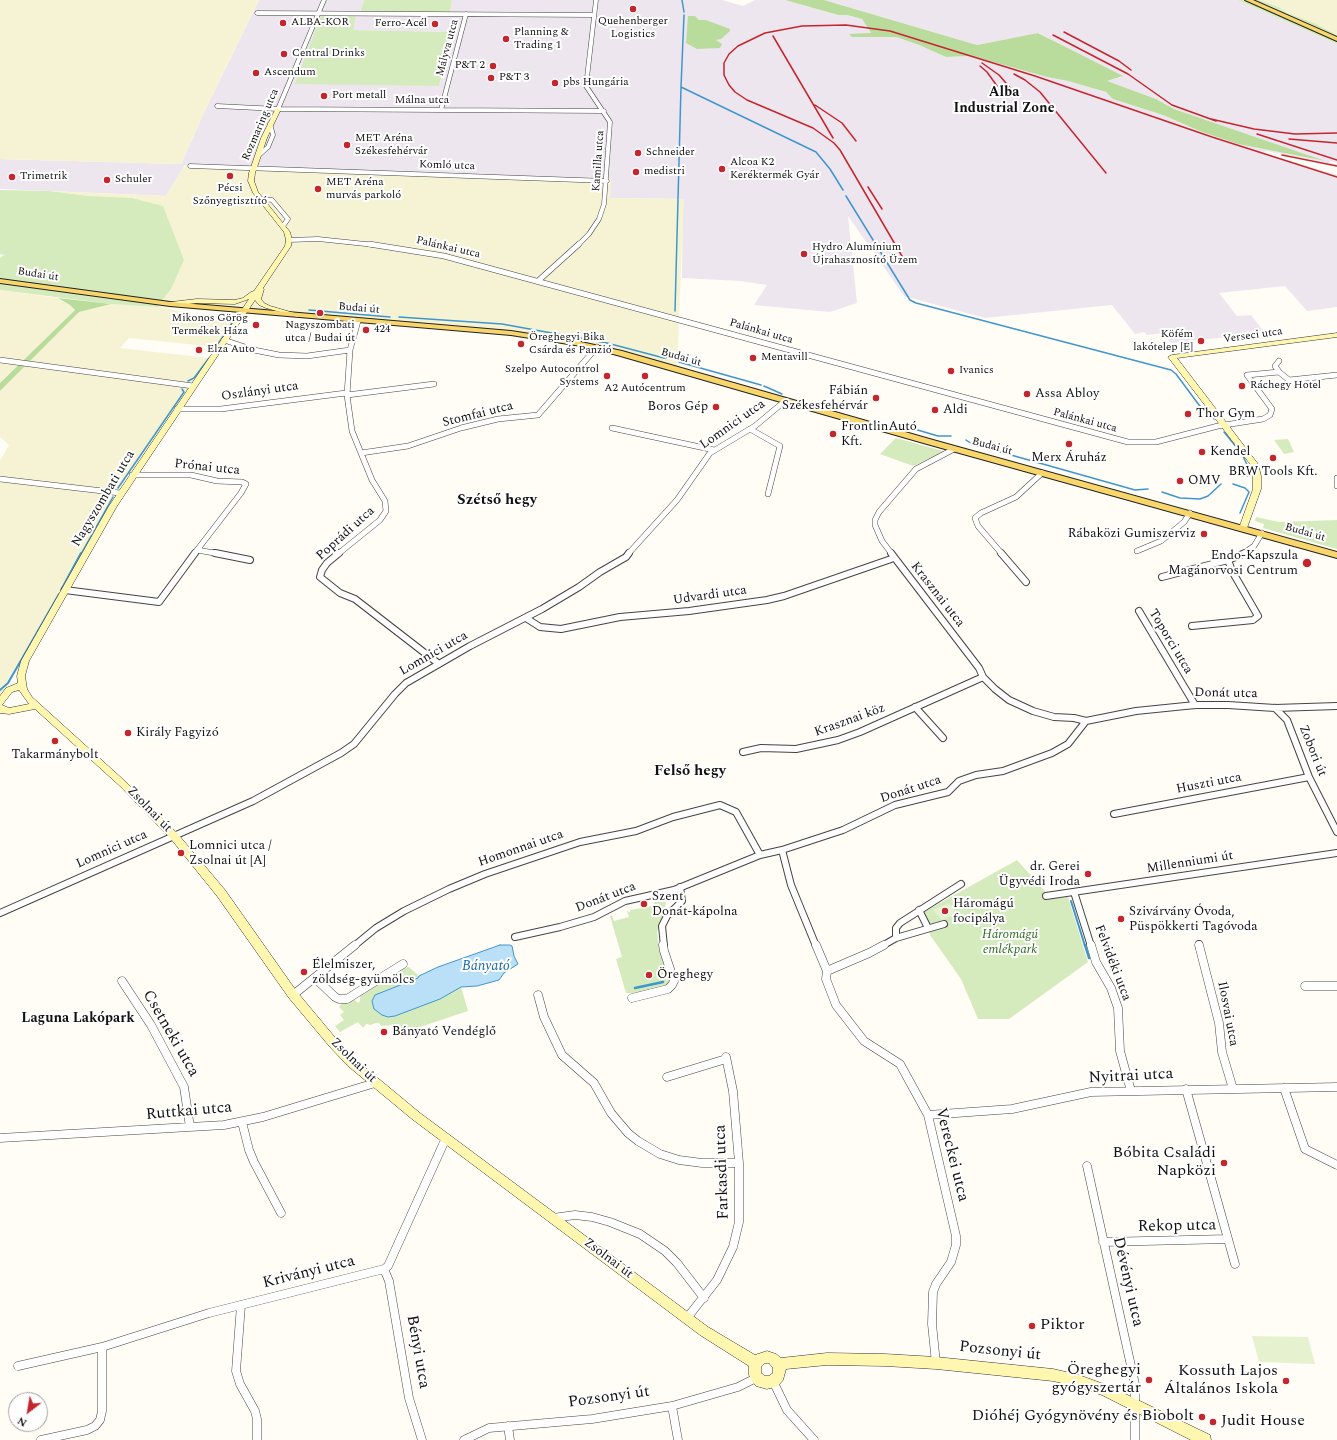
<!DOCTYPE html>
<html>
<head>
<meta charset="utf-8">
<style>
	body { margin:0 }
	#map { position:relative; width:1337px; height:1440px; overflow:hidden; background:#fffdf5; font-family:Spectral,serif }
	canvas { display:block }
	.north { position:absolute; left:8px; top:1392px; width:40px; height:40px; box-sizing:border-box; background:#fff; border:1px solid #a0a0a0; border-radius:50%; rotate:211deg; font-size:11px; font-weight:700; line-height:16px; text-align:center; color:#111 }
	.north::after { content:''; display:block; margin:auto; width:14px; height:18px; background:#c4262e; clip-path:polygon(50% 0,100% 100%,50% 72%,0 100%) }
</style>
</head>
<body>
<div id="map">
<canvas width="1337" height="1440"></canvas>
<div class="north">N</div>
</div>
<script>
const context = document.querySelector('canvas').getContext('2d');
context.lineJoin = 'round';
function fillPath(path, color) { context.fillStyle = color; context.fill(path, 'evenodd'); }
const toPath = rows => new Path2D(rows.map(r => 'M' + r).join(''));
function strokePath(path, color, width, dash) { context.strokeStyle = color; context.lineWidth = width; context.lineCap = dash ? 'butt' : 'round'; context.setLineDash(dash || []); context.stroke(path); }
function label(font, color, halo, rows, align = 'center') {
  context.font = font + ' Spectral,serif'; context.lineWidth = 4; context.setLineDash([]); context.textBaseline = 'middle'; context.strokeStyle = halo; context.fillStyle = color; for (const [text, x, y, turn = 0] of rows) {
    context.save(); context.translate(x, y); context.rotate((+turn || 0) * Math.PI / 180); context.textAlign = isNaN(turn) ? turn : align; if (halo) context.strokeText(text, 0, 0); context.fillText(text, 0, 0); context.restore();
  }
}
fillPath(toPath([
	[259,0,364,0,360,11,450,12,452,0,722,0,743,6,755,0,785,0,838,15,847,15,862,19,871,33,852,37,896,37,919,45,946,57,971,56,1047,77,1068,81,1106,92,1114,99,1163,115,1202,132,1238,144,1321,160,1174,109,1156,99,1106,81,1122,77,1039,33,977,45,824,0,1237,0,1337,44,1337,159,1329,158,1337,161,1337,163,1331,161,1329,162,1337,165,1266,151,1264,153,1337,175,1337,307,1307,311,1285,286,1219,293,1237,316,1251,315,1265,333,1171,343,1163,333,1147,335,1144,332,1135,334,1112,305,985,318,904,296,848,216,857,303,830,312,754,305,767,285,740,281,682,278,683,199,609,198,611,179,185,165,166,196,0,189,0,159,181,164,206,108],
	[321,16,356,17,352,30,455,32,439,86],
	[688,16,695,17,699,20,706,20,715,40]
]), '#eee6ef');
fillPath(toPath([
	[0,0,259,0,206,108,181,164,0,159],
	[1259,0,1337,0,1337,35,1287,13,1280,7],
	[185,165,475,174,611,179,610,198,684,199,677,368,575,345,487,333,161,307,232,323,217,347,129,338,120,348,209,358,114,497,0,700,0,461,9,445,0,437,0,391,79,312,111,304,157,307,89,196,49,191,0,189,166,196],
	[0,290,58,298,70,305,75,310,0,383]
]), '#f6f3d4');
fillPath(toPath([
	[364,0,452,0,450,13,360,12],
	[1237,0,1259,0,1279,7,1287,13,1314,23,1337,35,1337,44],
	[321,16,356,16,353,30,455,32,439,86,295,84],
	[0,190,49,191,89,196,132,198,163,206,184,260,171,289,157,307,111,304,0,290,0,258,4,255,0,254],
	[896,438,943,451,944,452,913,466,880,454],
	[1288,439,1294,452,1284,454,1274,440],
	[1256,517,1279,522,1337,520,1337,549,1263,528,1264,524,1255,521],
	[1017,860,1051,898,1068,897,1088,962,1009,1019,978,1019,961,979,930,935,924,912],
	[660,901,666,902,664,913,657,932,658,940,671,979,669,984,665,987,641,993,626,993,616,959,622,957,610,916,612,915,614,921,629,917,627,911,630,912,630,910,648,907,652,905,655,902],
	[409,967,419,976,418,978,375,995,374,1009,382,1015,388,1017,395,1016,440,999,461,987,468,1011,396,1035,396,1025,381,1026,379,1023,375,1023,371,1025,366,1024,363,1028,358,1022,340,1032,335,1026,344,1020,340,1015,344,1012,339,1007,344,1001,349,999,355,1000,358,1003,360,1001,360,994,395,971]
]), '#d5ebbd');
fillPath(toPath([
	[785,0,824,0,977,45,1038,33,1123,76,1107,81,1156,99,1174,109,1325,161,1238,144,1202,132,1163,115,1113,99,1106,92,1068,81,1047,77,971,56,946,57,919,45,896,37,852,37,849,34,871,33,862,19,847,15,838,15],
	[688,16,695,16,699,20,706,20,730,29,730,31,721,39,716,40,722,44,720,48,697,49,686,43],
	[58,298,111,304,79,312,0,391,0,383,75,310,70,305]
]), '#b9dc9c');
fillPath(toPath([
	[949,903,957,913,942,920,933,910],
	[1252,1336,1308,1337,1315,1364,1259,1362]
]), '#e6f2cf');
const water = toPath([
	[500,945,510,945,512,946,514,956,518,964,504,973,499,980,477,986,461,987,440,999,395,1016,388,1017,382,1015,374,1009,372,1001,375,995,418,978,419,976,438,967,500,945]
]);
fillPath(water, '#b9e0f7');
strokePath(water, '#3f96cf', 1);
strokePath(toPath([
	[682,0,684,12],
	[684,15,681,87,816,152,830,169,843,190],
	[846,196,910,300,916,303,1171,370,1176,374,1199,405,1214,419],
	[309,310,390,317],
	[675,311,681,87],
	[399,317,502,324,607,343,664,358,673,356,674,353],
	[216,347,232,323,229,318],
	[679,362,761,385],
	[188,381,194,378,209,358],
	[764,386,782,394],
	[904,426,938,436,951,436],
	[1224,432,1242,454,1250,471,1248,476,1240,476],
	[966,440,972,444,1135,490,1148,489],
	[1233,484,1245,488,1249,492,1240,513],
	[118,488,184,392,182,389],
	[1162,492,1180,498,1200,499,1208,496,1221,484],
	[81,554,113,497]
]), '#3f96cf', 1.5);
strokePath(toPath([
	[61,590,81,553],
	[0,690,8,683,59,594],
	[1071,901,1085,946]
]), '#3f96cf', 2);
strokePath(toPath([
	[1085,945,1089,958],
	[635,988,663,982]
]), '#3f96cf', 2.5);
const streetFar3 = toPath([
	[257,13,594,15],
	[217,106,278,109,604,111],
	[278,109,324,0],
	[441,110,466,14],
	[258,156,268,147,273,135,270,124],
	[190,166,607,181],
	[261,199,272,200,288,219,283,226],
	[289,240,318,239,375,245],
	[578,245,589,234,599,219,604,204,610,122,586,86,596,0]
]);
const streetFar2 = toPath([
	[369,244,444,256,1128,442,1156,442,1218,426,1263,419,1270,415,1272,409,1247,375,1279,372,1289,380,1337,375],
	[538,281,579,244],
	[224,340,254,350,279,355,307,356,350,350],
	[0,360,193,386],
	[1279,361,1275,366,1279,372],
	[347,395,434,384],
	[177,409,221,409,346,393],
	[612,428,714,450],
	[750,429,780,446,768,494],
	[361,453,408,446,461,428,498,419,538,415,597,347],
	[132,475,191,475,217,481,242,482,246,484,241,493,194,554],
	[1337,478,1337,486],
	[0,479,120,493],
	[197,550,220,554],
	[1137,551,1161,541,1184,522,1190,513],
	[338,554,380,520,386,511,385,501,372,480,352,431,347,395,350,350,358,321],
	[628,554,677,500,710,453,755,426,785,401],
	[892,554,882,541,875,525,875,520,879,512,916,469,954,449],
	[1002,554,978,526,975,518,981,513,1016,497,1042,473],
	[1243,554,1254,546,1262,533]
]);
const streetFar1 = toPath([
	[215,553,250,560],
	[339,553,327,563,322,570,320,577,340,593,355,599,439,664],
	[891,553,979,668,983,677,995,689,1009,700,1033,711,1054,717,1074,718,1086,721],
	[1001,553,1026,582],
	[1162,577,1228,560,1245,553],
	[65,590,159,602,195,553],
	[1139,611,1195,705],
	[526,618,540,627,561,629,620,617,689,611,767,600,784,596,894,558],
	[1192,626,1253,620,1258,616,1232,571,1228,560],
	[915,707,943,738],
	[1275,708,1287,720,1309,777,1337,832],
	[743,752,761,748,796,749,838,740,860,732,983,677],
	[1114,814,1309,777],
	[782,850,791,885,816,946],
	[1074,892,1091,946],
	[1046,896,1337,853],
	[919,910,928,928],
	[0,913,253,801,341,753,354,744,395,694,406,683,470,646,542,609,579,587,600,572,626,557,629,553],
	[515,937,560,927,594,917,625,901,674,890,760,855,782,850,843,830,895,805,948,792,959,781,976,775,1003,771,1052,753,1068,744,1086,721,1136,711,1195,705,1228,705,1275,708,1337,706],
	[896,938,896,928,900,923,961,884],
	[1199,944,1199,946],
	[354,946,376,928,404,911,449,889,485,874,580,842,636,831,673,817,720,805,736,812,760,855],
	[664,946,662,926,667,916,682,901,680,887],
	[882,946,896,938,944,924]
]);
const street = toPath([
	[816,945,827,971,826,979,836,1005,864,1041,900,1064,928,1115,956,1236,956,1245,951,1262,936,1284,933,1292,932,1324,936,1363],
	[1091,945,1096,962,1111,988,1118,1008,1120,1051,1131,1091],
	[1199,945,1219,1023,1222,1052,1233,1089],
	[827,971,869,953,884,945],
	[315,978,335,997,339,999,347,999,403,964],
	[122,981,151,1025,184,1087,190,1127],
	[1305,986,1337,986],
	[293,995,355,945],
	[538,995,544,1017,562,1055,594,1083,611,1113,628,1133,638,1141,660,1154,679,1160,702,1163,739,1163],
	[632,998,668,989,672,985,674,981,664,951,663,945],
	[667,1077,726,1059],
	[1284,1088,1305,1149,1337,1165],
	[1186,1089,1235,1264],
	[928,1115,1012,1109,1091,1092,1337,1087],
	[242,1122,249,1150,254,1162,281,1213],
	[0,1138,224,1125,263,1117,375,1083],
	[1087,1166,1135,1384,1135,1440],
	[553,1218,575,1215,592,1217,610,1222,640,1234,665,1251,677,1263,704,1298],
	[1103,1242,1228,1239],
	[384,1269,389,1281,409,1398,422,1440],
	[241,1305,236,1371,240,1384,255,1411,257,1419,257,1440],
	[687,1318,717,1280,733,1247,739,1222,739,1163,733,1091,726,1057],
	[18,1366,102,1347,209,1313,384,1269,388,1266,446,1138],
	[773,1381,787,1410,814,1440],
	[672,1406,678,1440],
	[508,1426,510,1440],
	[41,1440,87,1430,95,1426,100,1420,102,1411,102,1347],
	[464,1440,489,1428,592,1419,672,1406,738,1387,756,1378]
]);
const secondary = toPath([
	[276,108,281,109,267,138,255,173,254,181,258,192,290,232,292,240,291,246,263,288,264,289,261,299,264,303,270,306,301,315,298,317,266,308,259,305,255,300,117,506,29,661,25,676,27,689,32,697,127,783,177,833,225,890,297,992,338,1041,356,1060,420,1113,708,1327,755,1355,767,1351,776,1354,781,1358,827,1353,885,1354,936,1357,1053,1369,1079,1375,1109,1386,1210,1435,1211,1440,1191,1440,1102,1395,1079,1387,1053,1381,936,1369,885,1366,827,1365,786,1369,783,1380,778,1386,767,1389,756,1386,752,1381,749,1375,749,1366,700,1335,412,1119,348,1066,330,1047,289,998,217,896,171,839,121,787,35,709,9,714,0,713,0,696,6,688,18,683,17,676,21,661,109,506,249,299,235,304,197,303,171,306,168,304,171,302,197,299,235,300,243,298,251,292,254,291,285,246,286,240,284,232,253,193,248,181,249,173,261,138,276,108],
	[19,690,29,704,9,708,2,705,12,692,19,690],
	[765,1363,769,1363,773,1368,773,1373,769,1376,765,1376,761,1373,761,1367,765,1363],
	[1337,333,1337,337,1177,358,1258,464,1261,476,1261,489,1247,528,1243,530,1240,530,1239,528,1253,489,1253,476,1250,464,1168,357,1172,355,1337,333]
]);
const primary = toPath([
	[1245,0,1253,0,1337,37,1337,41,1245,0],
	[0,279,170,302,511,331,581,342,622,351,933,440,1337,552,1337,558,927,444,617,355,581,346,511,335,170,306,0,283,0,279]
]);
strokePath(streetFar3, '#444', 5);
strokePath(streetFar2, '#444', 6);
strokePath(streetFar1, '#444', 8);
strokePath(street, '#444', 9);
strokePath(secondary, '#333', 1);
strokePath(primary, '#222', 2);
strokePath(streetFar3, '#fff', 4);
strokePath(streetFar2, '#fff', 5);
strokePath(streetFar1, '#fff', 6);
strokePath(street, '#fff', 8);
fillPath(secondary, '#fff6b0');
fillPath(primary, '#f9d66b');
strokePath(toPath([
	[1064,32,1119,61,1131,70],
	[1053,35,1128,74,1172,105,1216,121],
	[773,36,833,138],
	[982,63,999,75,1013,91],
	[980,66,987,72,997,86],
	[1014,74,1025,80,1040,92,1106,173],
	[815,105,842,123,856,141],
	[1211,119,1254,129,1295,134,1337,133],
	[1257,134,1337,160],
	[1289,139,1337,143],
	[1282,155,1337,166],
	[868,187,882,209],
	[906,263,840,150,834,143,813,128,747,100,735,92,729,85,724,75,724,63,729,54,738,46,765,33,802,26,846,25,890,31,1035,76,1212,137,1337,177]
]), '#c4262e', 1.5);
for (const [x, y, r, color] of [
	[633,9,4,"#c4262e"],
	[283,23,4,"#c4262e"],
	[435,24,4,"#c4262e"],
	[506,39,4,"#c4262e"],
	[284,54,4,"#c4262e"],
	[493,66,4,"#c4262e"],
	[256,73,4,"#c4262e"],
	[491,78,4,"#c4262e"],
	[555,83,4,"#c4262e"],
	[324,96,4,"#c4262e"],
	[347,145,4,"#c4262e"],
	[638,153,4,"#c4262e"],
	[722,169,4,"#c4262e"],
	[636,172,4,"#c4262e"],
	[230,176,4,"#c4262e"],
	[12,177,4,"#c4262e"],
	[107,180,4,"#c4262e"],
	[318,189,4,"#c4262e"],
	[804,254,4,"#c4262e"],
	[320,313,4,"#c4262e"],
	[256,325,4,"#c4262e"],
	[366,330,4,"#c4262e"],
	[1201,341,4,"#c4262e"],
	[521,344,4,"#c4262e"],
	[199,350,4,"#c4262e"],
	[753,358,4,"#c4262e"],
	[951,371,4,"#c4262e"],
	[607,376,4,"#c4262e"],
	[645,376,4,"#c4262e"],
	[1242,386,4,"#c4262e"],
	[1027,394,4,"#c4262e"],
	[876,398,4,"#c4262e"],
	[716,407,4,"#c4262e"],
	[935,410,4,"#c4262e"],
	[1188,414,4,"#c4262e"],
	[833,434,4,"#c4262e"],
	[1069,444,4,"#c4262e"],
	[1202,452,4,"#c4262e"],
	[1273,458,4,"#c4262e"],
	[1180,481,4,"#c4262e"],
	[1204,534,4,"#c4262e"],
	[1307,563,5,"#c4262e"],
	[128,733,4,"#c4262e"],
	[55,741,4,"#c4262e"],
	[181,853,4,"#c4262e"],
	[1088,874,4,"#c4262e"],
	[644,904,4,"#c4262e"],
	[945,911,4,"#c4262e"],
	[1121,919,4,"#c4262e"],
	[304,972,4,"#c4262e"],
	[649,975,4,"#c4262e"],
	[384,1032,4,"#c4262e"],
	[1224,1163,4,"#c4262e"],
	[1032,1326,4,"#c4262e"],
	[1149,1380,4,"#c4262e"],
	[1286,1381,4,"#c4262e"],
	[1202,1417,4,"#c4262e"],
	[1213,1422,4,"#c4262e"]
]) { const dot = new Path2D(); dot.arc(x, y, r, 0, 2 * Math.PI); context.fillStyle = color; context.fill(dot); strokePath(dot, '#fff', 1.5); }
label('11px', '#111', '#fff', [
	["Quehenberger",633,22,"center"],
	["Logistics",633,35,"center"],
	["ALBA-KOR",291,23],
	["Ferro-Acél",427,24,"right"],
	["Planning &",514,33],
	["Trading 1",514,46],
	["Central Drinks",292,54],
	["P&T 2",485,66,"right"],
	["Ascendum",264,73],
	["P&T 3",499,78],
	["pbs Hungária",563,83],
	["Port metall",332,96],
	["MET Aréna",355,139],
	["Székesfehérvár",355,152],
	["Schneider",646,153],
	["Alcoa K2",730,163],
	["Keréktermék Gyár",730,176],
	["medistri",644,172],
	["Trimetrik",20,177],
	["Schuler",115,180],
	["MET Aréna",326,183],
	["murvás parkoló",326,196],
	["Pécsi",230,189,"center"],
	["Szőnyegtisztító",230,202,"center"],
	["Hydro Alumínium",812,248],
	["Újrahasznosító Üzem",812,261],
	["Mikonos Görög",248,319,"right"],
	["Termékek Háza",248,332,"right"],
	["Nagyszombati",320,326,"center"],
	["utca / Budai út",320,339,"center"],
	["424",374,330],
	["Köfém",1193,335,"right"],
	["lakótelep [E]",1193,348,"right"],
	["Öreghegyi Bika",529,338],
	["Csárda és Panzió",529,351],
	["Elza Auto",207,350],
	["Mentavill",761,358],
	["Szelpo Autocontrol",599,370,"right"],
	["Systems",599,383,"right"],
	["Ivanics",959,371],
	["Ráchegy Hotel",1250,386],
	["A2 Autócentrum",645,389,"center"]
], 'left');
label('11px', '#111', '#fff', [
	["Mályva utca",448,48,-75],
	["Málna utca",422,101],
	["Rozmaring utca",261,125,-67],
	["Kamilla utca",599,161,-86],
	["Komló utca",447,166,2],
	["Palánkai utca",448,248,13],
	["Budai út",38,275,9],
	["Budai út",359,309,5],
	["Palánkai utca",761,332,16],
	["Verseci utca",1253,336,-8],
	["Budai út",681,358,16],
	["Palánkai utca",1085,421,15],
	["Budai út",992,447,15],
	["Budai út",1305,533,16]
]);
label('13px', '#111', '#fff', [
	["Fábián",868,391,"right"],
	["Székesfehérvár",868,406,"right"],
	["Assa Abloy",1035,394],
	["Boros Gép",708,407,"right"],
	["Aldi",943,410],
	["Thor Gym",1196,414],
	["FrontlinAutó",841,427],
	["Kft.",841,442],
	["Kendel",1210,452],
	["Merx Áruház",1069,458,"center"],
	["BRW Tools Kft.",1273,472,"center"],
	["OMV",1188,481],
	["Rábaközi Gumiszerviz",1196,534,"right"],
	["Endo-Kapszula",1298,556,"right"],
	["Magánorvosi Centrum",1298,571,"right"],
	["Király Fagyizó",136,733],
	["Takarmánybolt",55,755,"center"],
	["Lomnici utca /",189,846],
	["Zsolnai út [A]",189,861],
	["dr. Gerei",1080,867,"right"],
	["Ügyvédi Iroda",1080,882,"right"],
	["Szent",652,897],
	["Donát-kápolna",652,912],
	["Háromágú",953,904],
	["focipálya",953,919],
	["Szivárvány Óvoda,",1129,912],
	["Püspökkerti Tagóvoda",1129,927],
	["Élelmiszer,",312,965],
	["zöldség-gyümölcs",312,980],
	["Öreghegy",657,975],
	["Bányató Vendéglő",392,1032]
], 'left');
label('13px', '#111', '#fff', [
	["Oszlányi utca",260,392,-8],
	["Stomfai utca",478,415,-14],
	["Lomnici utca",733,425,-35],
	["Prónai utca",207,468,6],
	["Nagyszombati utca",104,499,-59],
	["Poprádi utca",346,534,-42],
	["Krasznai utca",937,595,52],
	["Udvardi utca",710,596,-8],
	["Toporci utca",1170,642,59],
	["Lomnici utca",434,654,-30],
	["Donát utca",1226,694,1],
	["Krasznai köz",850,721,-20],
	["Zobori út",1312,751,68],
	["Huszti utca",1209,784,-11],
	["Donát utca",911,790,-18],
	["Zsolnai út",149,810,46],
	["Homonnai utca",521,849,-19],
	["Lomnici utca",112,850,-24],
	["Millenniumi út",1190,863,-9],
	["Donát utca",606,898,-21],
	["Felvidéki utca",1112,963,69],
	["Ilosvai utca",1227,1014,79],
	["Zsolnai út",353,1061,44],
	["Zsolnai út",608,1259,37]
]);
label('italic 13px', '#2f6b1f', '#fff', [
	["Háromágú",1010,935],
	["emlékpark",1010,950]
]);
label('bold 14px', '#111', '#fff', [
	["Alba",1004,93],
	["Industrial Zone",1004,109]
]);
label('italic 14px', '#1768a6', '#fff', [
	["Bányató",486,967]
]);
label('bold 14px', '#111', '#fff', [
	["Laguna Lakópark",78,1019]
]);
label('bold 15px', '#111', '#fff', [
	["Szétső hegy",497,501],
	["Felső hegy",690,772]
]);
label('16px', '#111', '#fff', [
	["Csetneki utca",170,1034,60],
	["Nyitrai utca",1131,1077,-3],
	["Ruttkai utca",189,1112,-5],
	["Vereckei utca",951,1155,76],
	["Farkasdi utca",723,1172,-92],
	["Rekop utca",1177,1227,-1],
	["Kriványi utca",309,1273,-14],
	["Dévényi utca",1127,1282,77],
	["Bényi utca",417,1352,80],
	["Pozsonyi út",1000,1352,6],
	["Pozsonyi út",609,1398,-8]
]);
label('16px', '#111', '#fff', [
	["Bóbita Családi",1216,1154],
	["Napközi",1216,1172],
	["Piktor",1040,1326,"left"],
	["Öreghegyi",1141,1371],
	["gyógyszertár",1141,1389],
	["Kossuth Lajos",1278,1372],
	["Általános Iskola",1278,1390],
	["Dióhéj Gyógynövény és Biobolt",1194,1417],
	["Judit House",1221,1422,"left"]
], 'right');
</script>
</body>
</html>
